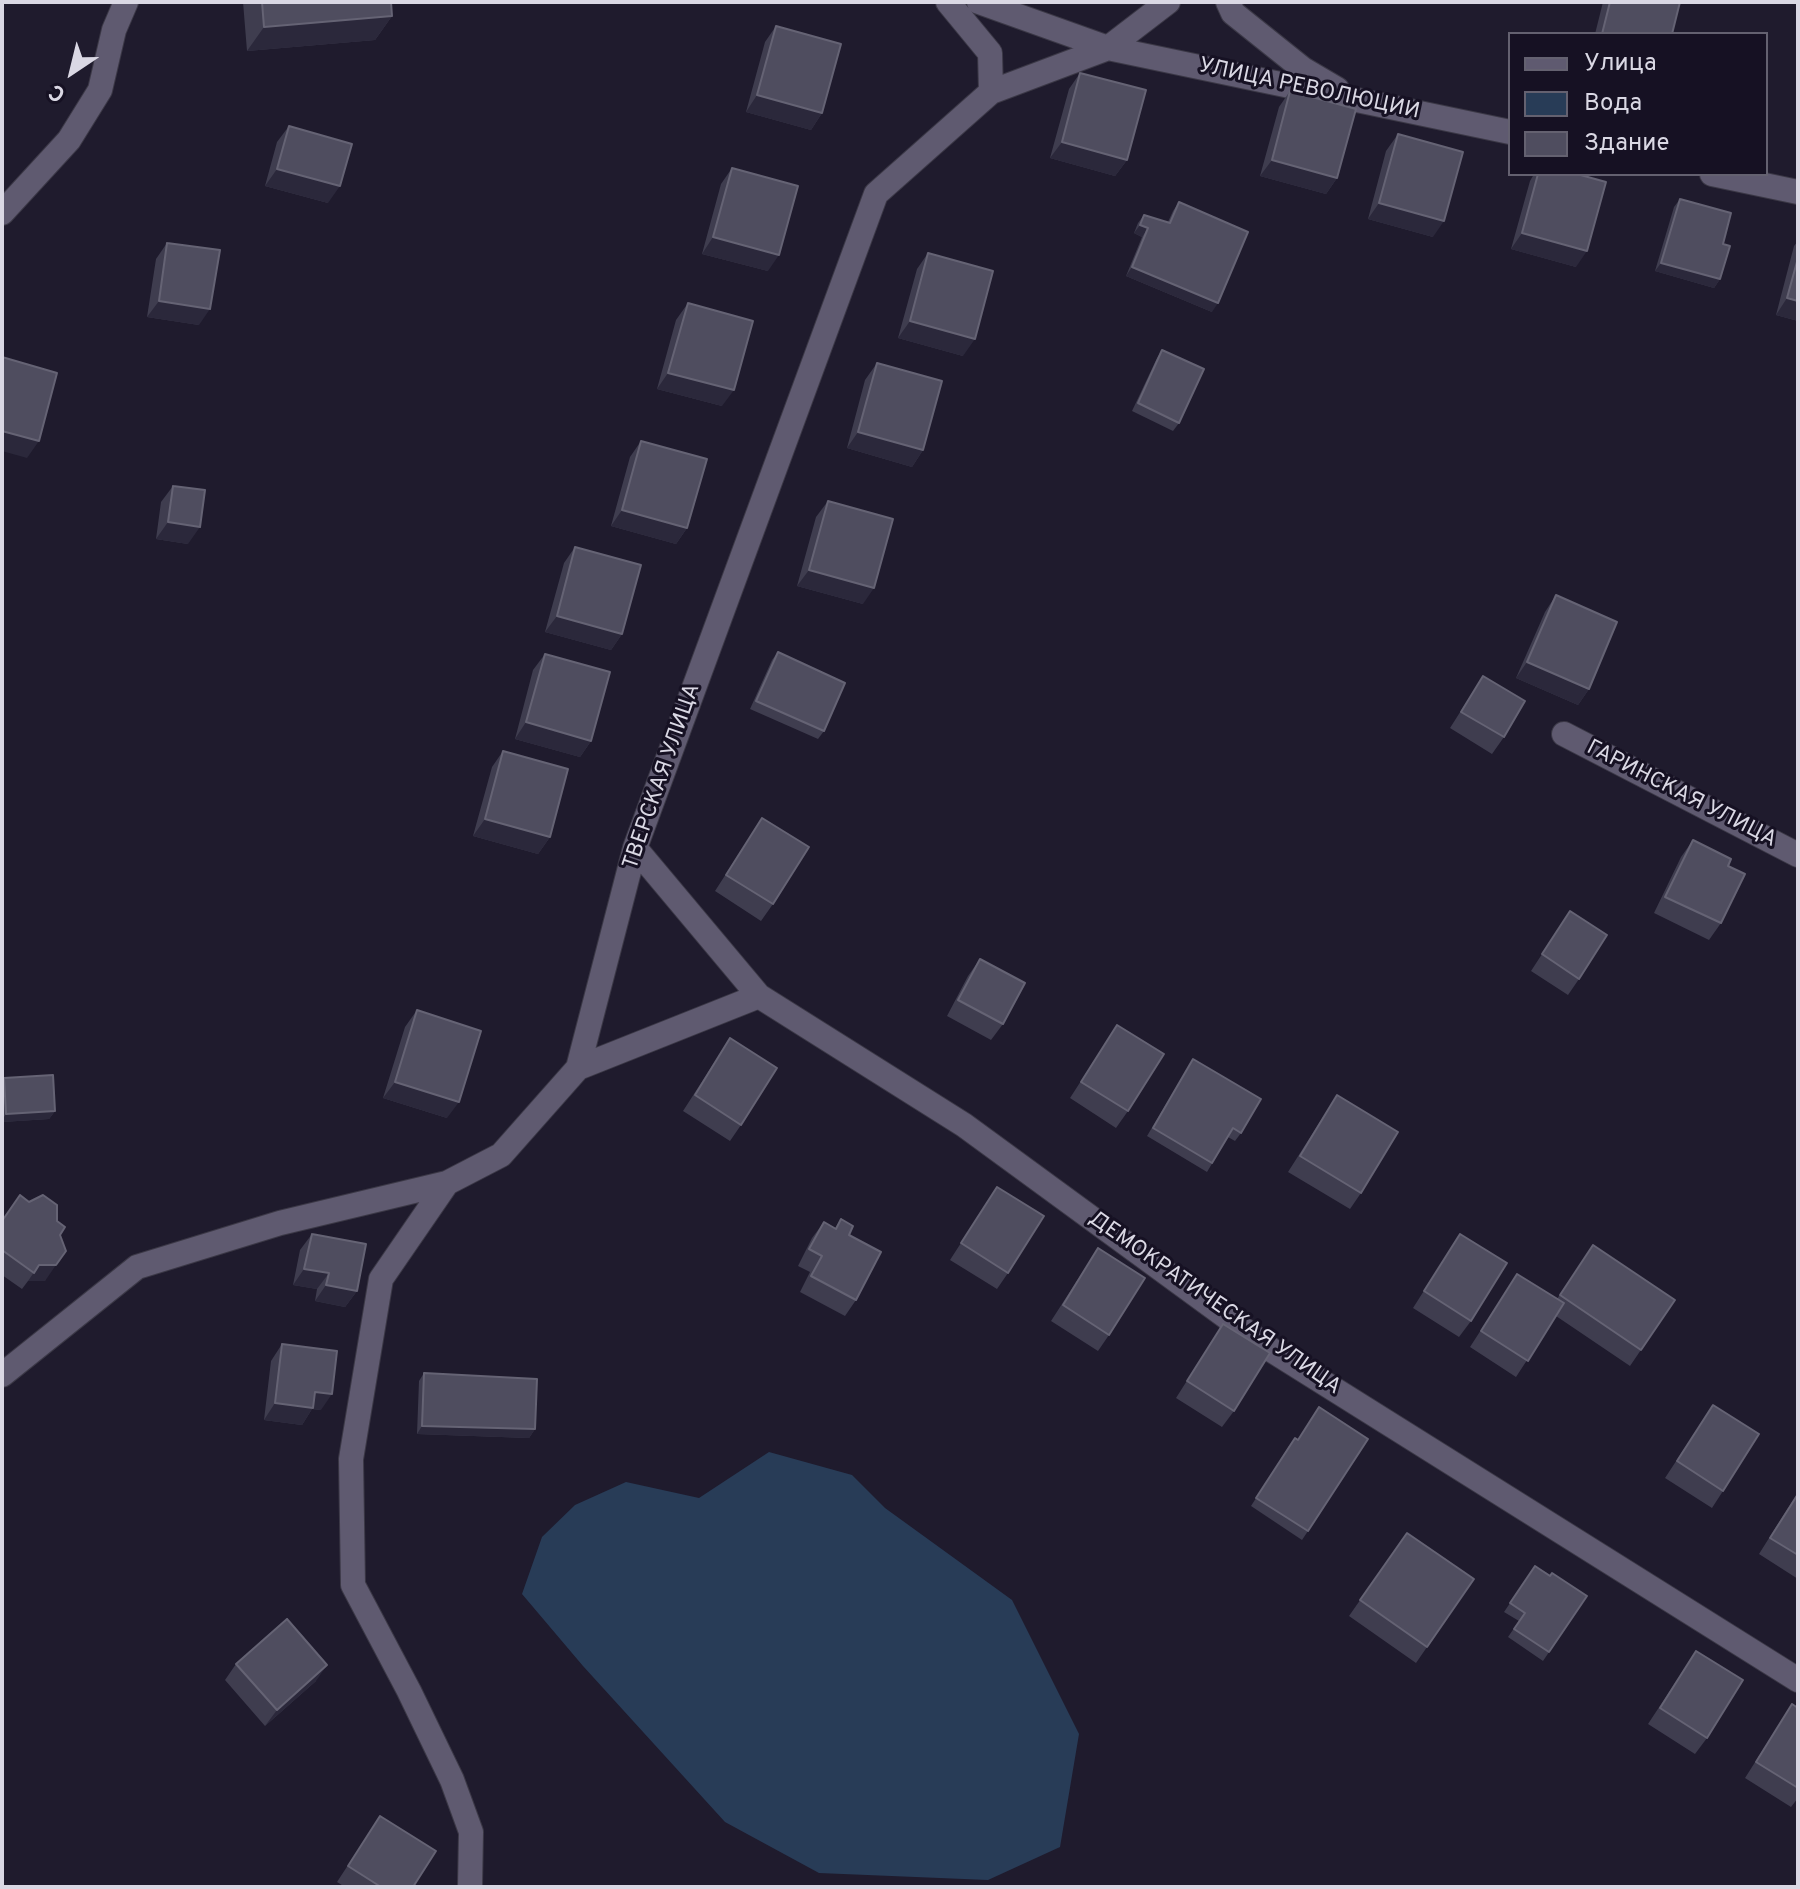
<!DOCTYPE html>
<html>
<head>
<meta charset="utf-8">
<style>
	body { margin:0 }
	#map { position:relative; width:1800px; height:1889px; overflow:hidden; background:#1f1b2d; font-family:Overpass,sans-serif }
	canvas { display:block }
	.frame { position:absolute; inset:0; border:4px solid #dad8e4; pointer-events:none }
	.legend { position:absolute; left:1508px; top:32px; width:260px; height:144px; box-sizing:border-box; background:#161123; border:2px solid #646170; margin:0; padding:10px 14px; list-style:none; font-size:24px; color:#dad8e4 }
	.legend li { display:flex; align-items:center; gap:16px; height:40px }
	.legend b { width:40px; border:2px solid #646170 }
	.north { position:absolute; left:32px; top:32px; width:80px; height:80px; -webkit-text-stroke:6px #161123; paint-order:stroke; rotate:215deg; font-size:22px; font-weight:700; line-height:32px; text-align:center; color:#dad8e4 }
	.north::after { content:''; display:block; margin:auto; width:28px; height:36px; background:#dad8e4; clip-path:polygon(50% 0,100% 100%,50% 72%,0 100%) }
</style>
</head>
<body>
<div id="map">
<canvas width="1800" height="1889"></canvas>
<div class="frame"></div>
<ul class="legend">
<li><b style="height:10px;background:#5f5a70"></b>Улица</li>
<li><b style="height:22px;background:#283c57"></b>Вода</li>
<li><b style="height:22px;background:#4f4d5f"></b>Здание</li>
</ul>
<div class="north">С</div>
</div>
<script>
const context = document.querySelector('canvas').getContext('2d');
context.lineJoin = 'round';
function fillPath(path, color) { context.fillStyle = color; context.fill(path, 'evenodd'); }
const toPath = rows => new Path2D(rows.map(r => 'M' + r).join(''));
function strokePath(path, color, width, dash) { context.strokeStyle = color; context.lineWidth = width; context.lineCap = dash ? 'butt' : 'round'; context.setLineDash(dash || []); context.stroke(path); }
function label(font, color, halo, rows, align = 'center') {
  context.font = font + ' Overpass,sans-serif'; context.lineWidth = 6; context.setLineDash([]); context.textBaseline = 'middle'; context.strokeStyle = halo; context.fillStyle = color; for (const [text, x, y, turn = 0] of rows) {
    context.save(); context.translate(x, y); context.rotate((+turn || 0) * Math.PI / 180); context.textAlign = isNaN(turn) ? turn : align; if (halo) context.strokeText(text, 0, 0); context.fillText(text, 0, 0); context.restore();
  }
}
fillPath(toPath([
	[769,1452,852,1475,885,1508,1012,1600,1079,1734,1060,1847,988,1880,819,1873,725,1822,583,1666,522,1594,542,1537,575,1505,626,1482,699,1498]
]), '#283c57');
const minor = toPath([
	[948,2,990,53,991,92],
	[979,2,1108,48,1510,132],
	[1228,2,1233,13,1303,69,1337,89],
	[1712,174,1798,192],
	[2,213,69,140,100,90,114,30,126,2],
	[1564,734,1798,855],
	[635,848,759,996,964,1125,1273,1351,1798,1680],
	[578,1068,759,996],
	[447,1183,381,1279,351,1459,353,1585,409,1691,452,1780,471,1832,470,1887],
	[2,1375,137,1267,280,1223,447,1183,501,1155,578,1068,635,848,876,194,991,92,1108,48,1168,2]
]);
strokePath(minor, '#3b3846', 26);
strokePath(minor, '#5f5a70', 24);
fillPath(toPath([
	[243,2,391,2,392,16,375,40,247,51],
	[1603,2,1680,2,1672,34,1595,34],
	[776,26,822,113,811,130,746,112,765,42],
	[1080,73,1127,160,1115,176,1050,158,1069,89],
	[1290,91,1337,178,1326,194,1260,176,1279,107],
	[289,126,328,203,265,186,277,142],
	[1398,134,1433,237,1368,219,1386,151],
	[732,168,768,271,702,254,721,184],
	[1534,174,1577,174,1576,267,1511,249,1530,181],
	[1680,199,1723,244,1720,279,1714,288,1655,271,1674,207],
	[1179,202,1212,312,1126,276,1142,237,1134,233,1138,223,1144,215,1168,222,1173,211],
	[1798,241,1798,321,1776,315,1794,246],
	[167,243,199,325,147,317,156,259],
	[928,253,963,356,898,338,917,269],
	[688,303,722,406,657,389,676,320],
	[1162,350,1179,423,1173,431,1132,411,1157,358],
	[877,363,923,450,912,467,847,448,865,380],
	[641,441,687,528,676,544,611,526,630,457],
	[173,486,188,544,156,539,161,502],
	[828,501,863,604,797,586,816,517],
	[575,547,622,634,611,650,545,632,564,563],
	[1556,595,1589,689,1578,705,1516,678,1545,612],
	[778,652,824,731,818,739,750,709,772,660],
	[545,654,591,741,580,757,515,739,533,670],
	[1483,676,1504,737,1492,754,1450,728],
	[503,751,550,837,538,854,473,836,492,767],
	[762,818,773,904,761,921,715,891],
	[1693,840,1728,866,1721,923,1709,940,1654,913,1681,857],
	[1570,911,1579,979,1568,995,1531,971],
	[980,959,1003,1024,991,1040,947,1016,968,976],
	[417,1010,447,1118,383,1098,405,1027],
	[1117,1025,1128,1111,1116,1128,1070,1098],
	[730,1038,741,1125,730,1141,683,1111],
	[1193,1059,1241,1133,1235,1141,1228,1137,1207,1172,1147,1136],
	[4,1078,55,1111,49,1119,2,1122,2,1080],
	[1337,1095,1361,1193,1350,1209,1288,1172],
	[997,1187,1008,1273,997,1289,950,1260],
	[841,1219,849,1235,856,1300,845,1316,800,1292,810,1272,798,1266,812,1238,824,1222,835,1228],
	[2,1221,57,1221,60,1235,45,1281,28,1281,22,1289,2,1275],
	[312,1234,357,1291,345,1307,315,1301,317,1289,293,1285,300,1250],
	[1460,1234,1471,1321,1459,1337,1413,1308],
	[1593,1245,1675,1300,1630,1366,1556,1316,1516,1377,1470,1347,1517,1274,1557,1299],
	[1098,1248,1109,1335,1098,1351,1051,1321],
	[1223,1324,1234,1411,1222,1427,1176,1398],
	[282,1344,321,1410,312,1409,302,1425,264,1420,271,1361],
	[424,1373,535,1429,529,1438,417,1434,419,1381],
	[1713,1405,1723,1491,1712,1508,1665,1478],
	[1289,1446,1308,1531,1302,1540,1251,1506],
	[1798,1492,1798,1579,1759,1554],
	[1407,1533,1474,1579,1416,1663,1349,1616],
	[1535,1566,1587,1596,1543,1661,1508,1637,1519,1621,1504,1612],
	[1696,1651,1707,1738,1695,1754,1648,1724],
	[236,1664,316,1681,265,1726,225,1680],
	[1792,1704,1798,1708,1798,1798,1791,1807,1745,1778],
	[380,1816,413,1887,345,1887,337,1882]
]), '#3f3d4f');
fillPath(toPath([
	[392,16,375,40,247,51,264,27],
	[757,95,822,113,811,130,746,112],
	[1062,142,1127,160,1115,176,1050,158],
	[1272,160,1337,178,1326,194,1260,176],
	[277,169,340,186,328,203,265,186],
	[1379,203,1444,221,1433,237,1368,219],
	[1140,225,1148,228,1142,237,1134,233],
	[1522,233,1587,251,1576,267,1511,249],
	[713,237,779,255,768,271,702,254],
	[1661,263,1720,279,1714,288,1655,271],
	[1132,267,1218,303,1212,312,1126,276],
	[1787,298,1798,301,1798,321,1776,315],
	[159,301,210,309,199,325,147,317],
	[910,321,975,339,963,356,898,338],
	[668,373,734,390,722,406,657,389],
	[2,431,39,441,27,458,2,451],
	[858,432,923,450,912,467,847,448],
	[622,510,687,528,676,544,611,526],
	[168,522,200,527,188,544,156,539],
	[809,570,874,588,863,604,797,586],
	[557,616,622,634,611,650,545,632],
	[1527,662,1589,689,1578,705,1516,678],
	[526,722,591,741,580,757,515,739],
	[485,819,550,837,538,854,473,836],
	[395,1082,459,1102,447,1118,383,1098],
	[55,1111,49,1119,2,1122,2,1120,6,1114],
	[39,1265,56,1265,45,1281,28,1281],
	[304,1269,329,1273,317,1289,293,1285],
	[326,1285,357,1291,345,1307,315,1301],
	[315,1392,332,1394,321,1410,312,1409,302,1425,264,1420,275,1403],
	[422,1426,535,1429,529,1438,417,1434],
	[327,1665,316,1681,265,1726,277,1710]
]), '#2b283b');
const building = toPath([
	[262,2,391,2,392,16,264,27,262,2],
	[1610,2,1680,2,1672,34,1602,34,1610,2],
	[776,26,841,44,822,113,757,95,776,26],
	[1080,73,1146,90,1127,160,1062,142,1080,73],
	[1290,91,1356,109,1337,178,1272,160,1290,91],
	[289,126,352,144,340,186,277,169,289,126],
	[1398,134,1463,152,1444,221,1379,203,1398,134],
	[732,168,798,186,779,255,713,237,732,168],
	[1538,174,1577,174,1606,182,1587,251,1522,233,1538,174],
	[1680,199,1731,213,1723,244,1730,246,1720,279,1661,263,1680,199],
	[1179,202,1248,232,1218,303,1132,267,1148,228,1140,225,1144,215,1170,223,1179,202],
	[167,243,220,250,210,309,159,301,167,243],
	[928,253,993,271,975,339,910,321,928,253],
	[1798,258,1798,301,1787,298,1798,258],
	[688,303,753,321,734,390,668,373,688,303],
	[1162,350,1204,369,1179,423,1138,403,1162,350],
	[2,357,57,373,39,441,2,431,2,357],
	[877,363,942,381,923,450,858,432,877,363],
	[641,441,707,459,687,528,622,510,641,441],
	[173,486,205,490,200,527,168,522,173,486],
	[828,501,893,519,874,588,809,570,828,501],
	[575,547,641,565,622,634,557,616,575,547],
	[1556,595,1617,622,1589,689,1527,662,1556,595],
	[778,652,845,683,824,731,756,701,778,652],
	[545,654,610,672,591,741,526,722,545,654],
	[1483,676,1525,701,1504,737,1461,712,1483,676],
	[503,751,568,769,550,837,485,819,503,751],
	[762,818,809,847,773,904,726,875,762,818],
	[1693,840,1731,859,1728,866,1745,874,1721,923,1665,897,1693,840],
	[1570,911,1607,935,1579,979,1542,954,1570,911],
	[980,959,1025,983,1003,1024,958,1000,980,959],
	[417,1010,481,1031,459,1102,395,1082,417,1010],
	[1117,1025,1164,1054,1128,1111,1081,1082,1117,1025],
	[730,1038,777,1068,741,1125,695,1095,730,1038],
	[1193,1059,1261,1099,1241,1133,1233,1128,1212,1163,1153,1128,1193,1059],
	[53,1075,55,1111,6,1114,4,1078,53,1075],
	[1337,1095,1398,1132,1361,1193,1300,1156,1337,1095],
	[997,1187,1044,1216,1008,1273,961,1243,997,1187],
	[20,1195,29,1202,43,1195,57,1205,57,1221,65,1227,60,1235,66,1251,56,1265,39,1265,34,1273,2,1250,2,1221,20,1195],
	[841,1219,853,1226,849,1235,881,1252,856,1300,811,1276,822,1256,809,1249,824,1222,836,1229,841,1219],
	[312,1234,366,1244,357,1291,326,1285,329,1273,304,1269,312,1234],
	[1460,1234,1507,1263,1471,1321,1424,1291,1460,1234],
	[1593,1245,1675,1300,1641,1350,1560,1295,1593,1245],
	[1098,1248,1145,1278,1109,1335,1063,1305,1098,1248],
	[1517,1274,1564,1303,1528,1361,1481,1331,1517,1274],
	[1223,1324,1270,1353,1234,1411,1187,1381,1223,1324],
	[282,1344,337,1351,332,1394,315,1392,313,1408,275,1403,282,1344],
	[424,1373,537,1379,535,1429,422,1426,424,1373],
	[1713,1405,1759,1434,1723,1491,1677,1461,1713,1405],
	[1319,1407,1368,1439,1308,1531,1256,1498,1295,1438,1298,1440,1319,1407],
	[1798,1494,1798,1555,1770,1538,1798,1494],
	[1407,1533,1474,1579,1427,1647,1360,1600,1407,1533],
	[1535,1566,1550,1576,1552,1573,1587,1596,1549,1652,1514,1629,1525,1613,1510,1603,1535,1566],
	[287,1619,327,1665,277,1710,236,1664,287,1619],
	[1696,1651,1743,1680,1707,1738,1660,1708,1696,1651],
	[1792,1704,1798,1708,1798,1788,1756,1762,1792,1704],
	[380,1816,436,1851,413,1887,381,1887,348,1866,380,1816]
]);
fillPath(building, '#4f4d5f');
strokePath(building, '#656374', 2);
label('22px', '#dad8e4', '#161123', [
	["УЛИЦА РЕВОЛЮЦИИ",1309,90,12],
	["ТВЕРСКАЯ УЛИЦА",663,777,-71],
	["ГАРИНСКАЯ УЛИЦА",1681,795,27],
	["ДЕМОКРАТИЧЕСКАЯ УЛИЦА",1214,1304,35]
]);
</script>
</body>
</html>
